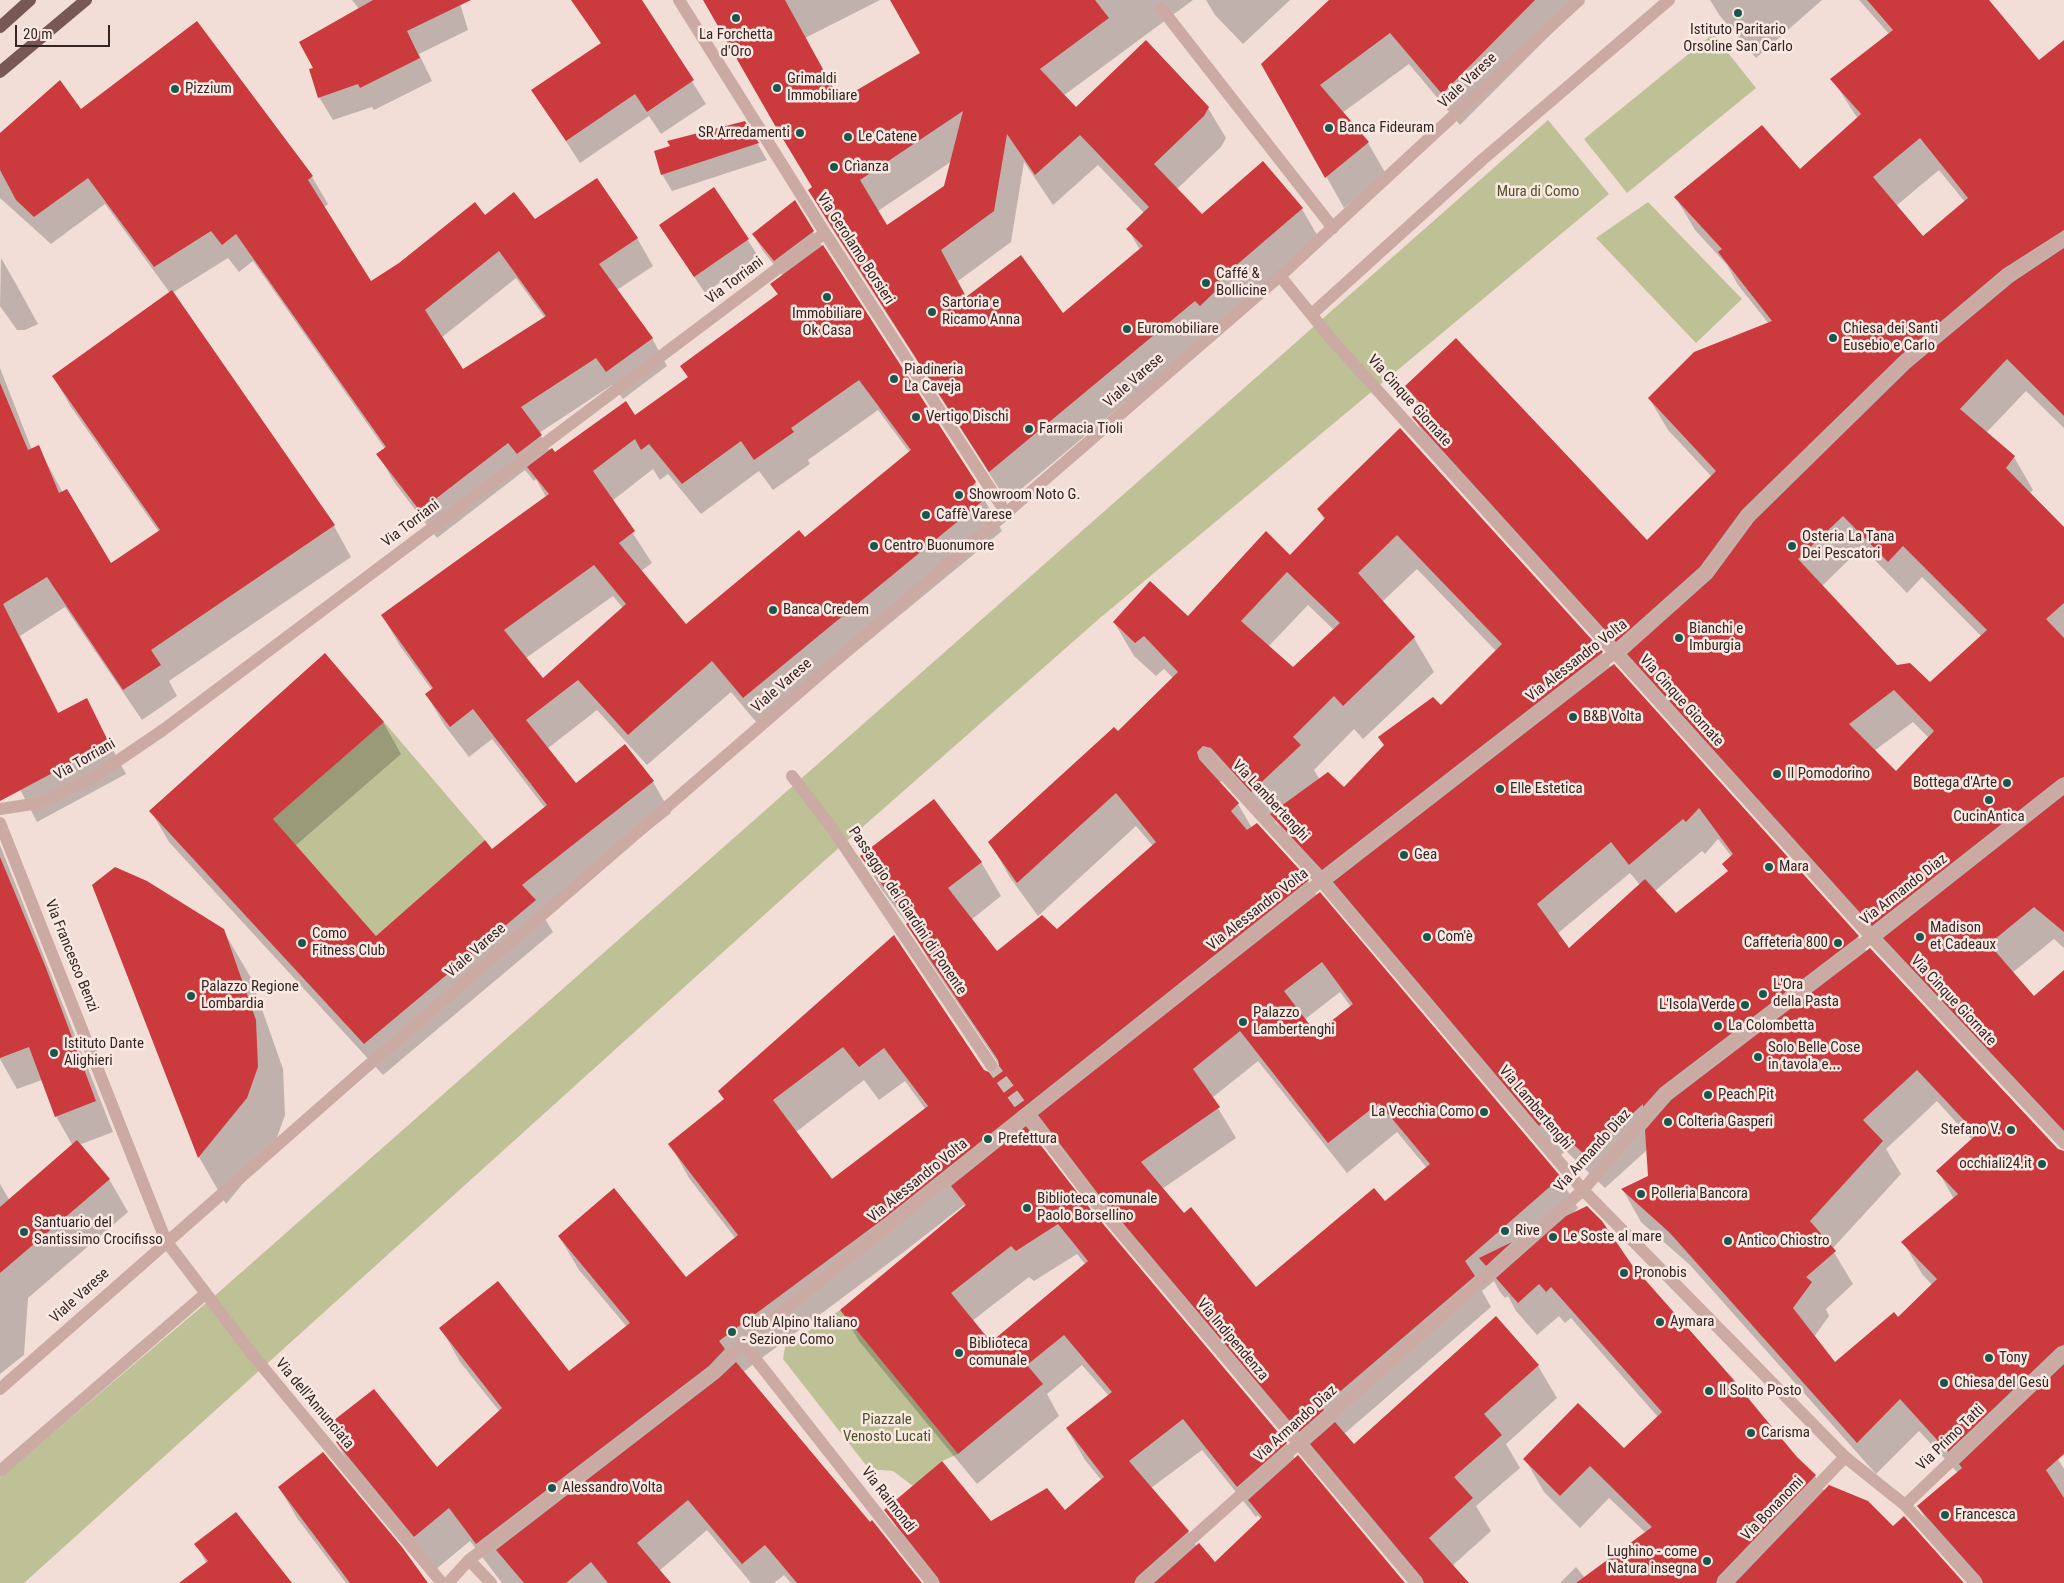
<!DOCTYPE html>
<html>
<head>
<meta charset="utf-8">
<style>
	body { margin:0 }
	#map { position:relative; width:2064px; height:1583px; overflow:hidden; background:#f2ded7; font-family:"Roboto Condensed",sans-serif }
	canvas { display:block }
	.scale { position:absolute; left:15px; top:25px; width:95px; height:22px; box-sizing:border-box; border:2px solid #342625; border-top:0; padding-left:6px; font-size:15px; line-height:18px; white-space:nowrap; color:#342625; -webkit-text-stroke:4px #fae9e3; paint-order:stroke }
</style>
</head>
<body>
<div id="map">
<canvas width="2064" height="1583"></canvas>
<div class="scale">20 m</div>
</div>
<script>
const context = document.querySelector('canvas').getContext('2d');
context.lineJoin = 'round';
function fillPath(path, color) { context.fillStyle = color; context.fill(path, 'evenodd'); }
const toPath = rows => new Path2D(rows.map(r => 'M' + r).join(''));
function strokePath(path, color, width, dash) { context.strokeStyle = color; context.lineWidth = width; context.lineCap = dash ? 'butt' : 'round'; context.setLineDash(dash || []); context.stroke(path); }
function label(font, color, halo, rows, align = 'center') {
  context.font = font + ' "Roboto Condensed",sans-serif'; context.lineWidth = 5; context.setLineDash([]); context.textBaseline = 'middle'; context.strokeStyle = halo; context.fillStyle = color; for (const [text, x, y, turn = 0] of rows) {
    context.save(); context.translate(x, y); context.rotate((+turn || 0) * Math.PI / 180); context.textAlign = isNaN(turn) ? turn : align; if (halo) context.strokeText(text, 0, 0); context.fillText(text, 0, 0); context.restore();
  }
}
fillPath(toPath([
	[1713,34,1756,88,1627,193,1584,139],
	[1548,120,1609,194,1100,618,824,861,24,1583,0,1583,0,1478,219,1292],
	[1648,202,1742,299,1696,343,1596,238],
	[384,722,485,840,376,936,273,819],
	[840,1310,958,1454,942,1461,913,1486,893,1471,869,1469,783,1359,785,1347]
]), '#bec196');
fillPath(toPath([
	[352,0,459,0,468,30,419,54,432,81,374,110,372,107,333,120,319,97,315,68,359,9],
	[573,0,641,0,706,104,661,134,649,116,580,163,533,90,601,44],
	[705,0,880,0,805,38,840,102,922,54,891,0,1193,0,1063,96,1076,109,1208,108,1226,138,1221,147,1177,189,1202,215,1263,163,1302,209,1320,240,1007,501,827,221,809,190,813,187],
	[952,161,946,187,887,227,878,211],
	[1024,162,1053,205,1098,165,1144,213,1128,229,1140,250,1062,315,967,298,958,281,1011,242],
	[1206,0,1290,0,1243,44,1215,15],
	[1331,0,1585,0,1460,125,1409,64,1342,113,1368,143,1386,174,1344,208,1263,64],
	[1710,0,1822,0,1756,58,1720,16],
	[1859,0,1987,0,2039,62,2064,42,2064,428,2026,391,1986,433,2014,457,2033,490,2029,494,2064,529,2064,948,2054,939,2012,973,2034,998,2064,972,2064,1142,1432,449,1414,417,1420,410,1407,387,1647,542,1712,477,1668,430,1649,398,1769,324,1738,285,1727,265,1695,230,1676,198,1800,171,1858,119,1832,79,1889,34],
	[1939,170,1965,202,1922,238,1896,206],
	[1862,547,1907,593,1922,577,1982,637,1930,684,1896,666,1822,586],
	[1913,722,1929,738,1896,773,1874,751],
	[196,23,312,177,328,204,323,208,370,283,485,217,535,221,637,238,653,266,617,290,652,338,667,366,623,399,612,385,539,433,550,451,555,453,635,417,688,378,682,366,778,295,772,285,783,276,763,251,754,235,813,232,975,483,1002,531,762,729,731,692,647,765,597,710,547,749,576,785,625,746,653,782,671,813,542,914,553,932,383,1075,169,842,151,811,383,722,401,754,295,846,376,938,492,851,545,808,492,739,469,757,445,726,426,694,432,690,400,646,382,615,546,497,536,479,534,481,525,470,437,538,394,482,378,454,385,449,253,261,239,272,228,258,172,293,334,526,351,557,169,681,177,696,142,720,65,607,20,636,59,714,86,700,126,774,37,822,12,774,0,779,0,368,32,450,38,447,63,493,111,565,159,532,71,407,53,376,170,293,105,204,51,244,0,198,0,134,80,110],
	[516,278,545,318,463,371,441,338],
	[878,410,910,453,804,539,686,626,641,571,652,563,612,501,653,469,660,480,668,474,701,514,759,471,773,490,810,464,808,460],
	[613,596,623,608,543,680,526,658],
	[745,122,767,160,672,191,662,174,672,146],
	[714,189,758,256,705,293,660,226],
	[1,258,16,284,38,324,25,330,17,330,0,306],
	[1400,430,1602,653,1611,668,1858,937,1867,952,2057,1150,2064,1152,2064,1419,2058,1459,2064,1469,2064,1583,1977,1583,1937,1538,1918,1506,1958,1473,1919,1431,1876,1474,1690,1265,1641,1222,1623,1190,1650,1177,1648,1149,1605,1188,1566,1151,1558,1157,1292,848,1276,821,1271,825,1223,780,1219,783,1238,804,1252,828,1257,825,1308,881,1317,896,1560,1178,1578,1208,1572,1214,1631,1266,1747,1396,1796,1458,1815,1476,1825,1492,1892,1528,1962,1583,1560,1583,1576,1567,1585,1578,1646,1533,1609,1498,1580,1528,1544,1492,1525,1459,1624,1450,1658,1417,1571,1318,1565,1323,1559,1316,1537,1335,1516,1311,1508,1296,1505,1298,1500,1292,1494,1281,1482,1291,1491,1307,1344,1434,1354,1446,1496,1318,1538,1366,1557,1398,1506,1444,1520,1468,1476,1506,1491,1531,1452,1566,1467,1583,1419,1583,1115,1221,1051,1135,1039,1145,1082,1201,1286,1443,1295,1459,1404,1583,937,1583,904,1541,886,1510,991,1522,1065,1512,1102,1481,1085,1460,1067,1429,1109,1396,1082,1365,1047,1394,1059,1416,977,1484,859,1341,841,1310,965,1208,964,1205,905,1251,743,1372,921,1583,791,1583,784,1575,774,1583,751,1583,707,1530,659,1571,669,1583,502,1583,470,1541,435,1570,357,1477,337,1443,340,1441,330,1424,437,1469,500,1412,460,1362,441,1328,569,1373,627,1327,579,1270,559,1236,686,1279,736,1239,689,1178,670,1144,725,1100,894,937,983,1070,991,1074,997,1072,1000,1066,928,959,909,926,882,890,862,856,981,862,1001,896,971,920,997,953,1057,930,1153,846,1136,826,1038,916,1009,876,990,842,1118,733,1173,678,1164,669,1156,676,1134,656,1114,622,1189,617,1290,557,1325,521,1318,509],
	[1417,569,1496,651,1441,707,1379,737,1385,746,1344,789,1320,780,1314,770,1354,729,1363,739,1434,672,1414,638,1382,602],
	[1308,605,1334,630,1293,669,1268,647],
	[1718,839,1732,857,1724,864,1729,872,1675,914,1655,891,1702,851,1705,854],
	[1630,873,1640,885,1569,950,1557,934],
	[1340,992,1351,1007,1316,1034,1304,1020],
	[1258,1061,1347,1173,1397,1132,1427,1168,1385,1203,1256,1288,1183,1215,1162,1189,1236,1138,1212,1098],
	[864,1080,879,1100,905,1081,926,1110,832,1181,796,1132],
	[1937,1101,1972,1140,1938,1171,1954,1199,1903,1242,1922,1274,1932,1285,1898,1318,1835,1364,1814,1337,1829,1316,1826,1309,1853,1284,1832,1249,1901,1174,1886,1149],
	[1077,1254,1086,1265,990,1344,972,1321,1029,1277,1034,1281],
	[1202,1450,1256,1517,1258,1515,1261,1520,1215,1564,1197,1547,1188,1531,1151,1488],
	[0,845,113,1132,79,1145,109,1179,128,1212,28,1298,24,1355,0,1374,0,1184,10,1201,73,1146,56,1116,42,1080,17,1089,0,1059],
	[93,886,223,930,251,978,283,1069,285,1115,274,1146,226,1204,199,1157],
	[279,1487,427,1583,346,1583,297,1518],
	[196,1544,290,1583,181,1583,207,1564]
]), '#0003');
fillPath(toPath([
	[373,0,471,0,407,31,420,58,360,88,358,84,318,98,309,69,313,68,299,42],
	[571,0,642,0,694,80,647,112,635,94,566,141,531,90,601,43],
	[703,0,785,0,840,100,920,53,890,0,1095,0,1109,18,1040,69,1076,107,1146,40,1209,107,1204,116,1154,164,1202,214,1263,161,1303,208,1219,280,1223,284,1200,306,1195,301,989,472,808,190,812,187,783,139,794,132,781,136],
	[963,111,944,186,887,225,860,180],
	[1007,134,1035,175,1080,135,1149,207,1126,229,1143,246,1063,313,1021,255,966,297,941,250,994,211],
	[1329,0,1535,0,1442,94,1390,33,1320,85,1369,142,1325,178,1261,64],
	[1867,0,1989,0,2039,60,2064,40,2064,230,2003,269,1900,356,1742,510,1700,567,1616,642,1412,417,1423,406,1405,386,1456,338,1647,540,1716,471,1648,398,1694,352,1772,321,1718,252,1722,249,1674,197,1762,125,1800,169,1861,114,1830,79,1893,30],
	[1920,138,1968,198,1923,236,1873,177],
	[197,21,313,176,308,180,371,281,399,263,475,202,485,215,514,192,535,219,597,178,638,238,599,264,653,338,606,372,596,358,521,407,542,435,517,454,508,443,420,511,376,454,386,447,236,234,222,245,211,231,154,267,88,178,34,217,16,200,0,170,0,133,60,80,81,109],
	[499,251,546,316,463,369,425,310],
	[745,121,759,143,661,175,654,151,670,146,667,141],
	[714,187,749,239,694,277,659,225],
	[795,200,814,231,774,261,752,234],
	[823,245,976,482,973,485,985,499,743,698,712,661,628,735,578,680,526,720,576,783,625,744,654,781,522,885,536,900,364,1044,149,811,325,653,384,722,273,819,376,936,485,840,492,849,547,805,473,709,450,727,425,694,433,688,381,615,549,494,527,467,552,448,555,452,626,401,635,415,688,377,680,366,778,294,770,284],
	[859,380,911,450,805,537,799,530,686,624,619,543,635,531,593,471,635,439,641,450,649,444,682,484,741,441,754,460,794,432,791,428],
	[594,565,626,604,543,678,504,630],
	[2064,248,2064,416,2007,359,1960,409,2015,456,2006,468,2064,527,2064,603,2046,619,2064,638,2064,777,2059,779,1872,926,1627,654,1712,578,1754,521,1910,368,2013,282],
	[1843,516,1888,562,1903,546,1987,630,1930,682,1910,663,1897,665,1798,559],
	[1894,690,1934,731,1896,771,1849,724],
	[172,290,335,525,151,650,161,665,123,690,47,577,3,604,58,713,87,698,109,743,0,801,0,383,28,450,39,445,59,493,67,489,111,563,160,530,52,376],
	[1400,428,1603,652,1322,870,1270,814,1328,772,1344,787,1384,745,1378,737,1433,697,1441,705,1502,644,1397,535,1358,573,1415,637,1343,706,1334,696,1293,737,1301,745,1251,792,1211,748,1203,746,1197,752,1199,759,1239,803,1231,811,1247,830,1257,823,1309,880,886,1217,719,1341,725,1349,709,1366,476,1544,449,1508,414,1537,336,1442,340,1439,329,1424,374,1389,437,1467,502,1408,439,1328,498,1281,569,1371,630,1323,558,1236,614,1188,686,1277,738,1235,668,1144,724,1099,718,1091,894,935,984,1070,991,1073,996,1071,999,1065,998,1060,906,924,910,921,860,856,934,799,982,862,948,888,997,951,1042,915,1057,929,1156,842,1116,793,1017,883,988,842,1114,727,1118,731,1178,672,1144,636,1135,643,1113,622,1150,581,1188,616,1266,531,1290,555,1325,518,1317,509],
	[1287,572,1340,623,1293,667,1241,621],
	[843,1047,859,1067,884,1048,928,1106,832,1179,773,1100],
	[1614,664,1859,936,1660,1088,1643,1107,1643,1104,1586,1156,1546,1119,1539,1126,1333,882],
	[1699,808,1733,854,1722,864,1728,871,1676,913,1645,879,1569,948,1537,904,1611,842,1629,865,1683,819,1686,822],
	[2064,795,2064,932,2034,907,1989,944,2034,996,2064,970,2064,1131,1883,938],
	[0,857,46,968,96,1101,55,1117,29,1047,0,1058],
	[115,867,147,881,224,929,256,1020,258,1067,247,1098,198,1158,92,885],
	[1320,892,1561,1177,1465,1261,1475,1276,1322,1407,1324,1410,1299,1432,1095,1190,1038,1115],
	[1322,962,1353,1004,1316,1033,1284,991],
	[1240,1031,1328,1143,1379,1103,1430,1164,1385,1201,1374,1188,1256,1287,1191,1207,1184,1213,1141,1162,1220,1107,1193,1069],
	[1870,948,2058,1149,2064,1151,2064,1345,2058,1347,1948,1452,1900,1399,1857,1443,1670,1233,1621,1189,1648,1176,1645,1130,1671,1100],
	[1917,1070,1977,1134,1936,1171,1958,1194,1901,1242,1937,1279,1898,1317,1894,1312,1835,1362,1793,1308,1812,1282,1806,1277,1836,1251,1810,1221,1883,1141,1863,1120],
	[1026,1126,1083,1200,1287,1443,1237,1487,1183,1419,1129,1461,1189,1531,1137,1577,1134,1583,940,1583,938,1578,884,1510,942,1461,991,1521,1047,1488,1065,1510,1104,1477,1066,1428,1112,1392,1064,1335,1027,1365,1043,1384,958,1454,840,1310,966,1205,951,1186],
	[1058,1224,1088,1261,991,1342,951,1293,1011,1246,1016,1251],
	[77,1140,110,1179,0,1273,0,1207],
	[1587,1206,1602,1221,1632,1265,1748,1396,1747,1397,1797,1457,1816,1475,1718,1577,1716,1583,1576,1583,1652,1527,1590,1466,1560,1496,1523,1459,1578,1403,1624,1448,1662,1412,1551,1287,1546,1292,1539,1284,1518,1303,1496,1278,1566,1216],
	[1512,1242,1486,1266,1479,1258],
	[1496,1316,1539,1365,1484,1414,1502,1435,1454,1477,1473,1498,1429,1538,1469,1583,1424,1583,1422,1578,1310,1444,1335,1422,1354,1444],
	[736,1362,870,1522,872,1520,922,1583,797,1583,765,1545,742,1564,688,1500,637,1543,671,1583,608,1583,591,1562,566,1583,524,1583,496,1550,719,1378],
	[2064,1364,2064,1454,2046,1470,2064,1498,2064,1583,1983,1583,1981,1578,1917,1506,1962,1468,1959,1464],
	[323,1452,402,1547,428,1583,350,1583,278,1487],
	[1298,1455,1405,1583,1154,1583,1199,1543,1215,1562,1262,1517,1248,1500],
	[1829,1485,1868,1501,1893,1526,1904,1516,1964,1583,1735,1583],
	[236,1512,292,1583,179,1583,208,1561,194,1544]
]), '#cb3b3d');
strokePath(toPath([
	[991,1065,1027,1114]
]), '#ccb9b3', 12, [12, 6]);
strokePath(toPath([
	[1161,8,1333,228],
	[1313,313,1482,160,1669,0],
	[0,1471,205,1294]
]), '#caaaa2', 12);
strokePath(toPath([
	[1614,652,1871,937],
	[792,776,832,828,991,1065]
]), '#caaaa2', 12);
strokePath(toPath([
	[679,0,825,233,1006,513],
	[1280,276,1332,340,1614,652],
	[1205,754,1321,881,1583,1190,1845,1457,1905,1505,1975,1583],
	[0,809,39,803,97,775,163,730,825,233],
	[0,823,166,1241,252,1354,442,1583],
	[1871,937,2064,1143],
	[1027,1114,1089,1195,1416,1583],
	[743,1343,932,1583],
	[1905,1505,2064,1353],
	[469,1560,491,1583],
	[448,1583,469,1560,714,1372,743,1343,1027,1114,1321,881,1639,634,1706,572,1748,516,1905,362,2008,275,2064,238],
	[1142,1583,1583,1190,1665,1094,1871,937,2064,785],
	[1724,1583,1845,1457]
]), '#caaaa2', 12);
strokePath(toPath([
	[0,1389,356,1076,1280,276,1579,0]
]), '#caaaa2', 12);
strokePath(toPath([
	[0,27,30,0],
	[0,72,86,0]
]), '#775855', 12);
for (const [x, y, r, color] of [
	[1738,13,5,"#19574c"],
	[736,18,5,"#19574c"],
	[777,88,5,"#19574c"],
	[175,89,5,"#19574c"],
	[1329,128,5,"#19574c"],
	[800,133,5,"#19574c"],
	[848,137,5,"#19574c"],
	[834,167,5,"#19574c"],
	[1206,283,5,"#19574c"],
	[827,297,5,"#19574c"],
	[932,312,5,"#19574c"],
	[1127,329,5,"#19574c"],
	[1833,338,5,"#19574c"],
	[894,379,5,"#19574c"],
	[916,417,5,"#19574c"],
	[1029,429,5,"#19574c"],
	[959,495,5,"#19574c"],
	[926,515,5,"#19574c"],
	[874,546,5,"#19574c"],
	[1792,546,5,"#19574c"],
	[773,610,5,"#19574c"],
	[1679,638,5,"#19574c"],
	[1573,717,5,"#19574c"],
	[1777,774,5,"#19574c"],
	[2007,783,5,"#19574c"],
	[1500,789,5,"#19574c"],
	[1989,800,5,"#19574c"],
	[1404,855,5,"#19574c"],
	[1769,867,5,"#19574c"],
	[1427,937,5,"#19574c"],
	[1920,937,5,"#19574c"],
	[302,943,5,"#19574c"],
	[1838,943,5,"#19574c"],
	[1763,994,5,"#19574c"],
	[191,996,5,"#19574c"],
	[1745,1005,5,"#19574c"],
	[1243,1022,5,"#19574c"],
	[1718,1026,5,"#19574c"],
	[54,1053,5,"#19574c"],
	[1758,1057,5,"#19574c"],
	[1708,1095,5,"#19574c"],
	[1484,1112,5,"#19574c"],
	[1668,1122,5,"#19574c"],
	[2011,1130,5,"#19574c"],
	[988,1139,5,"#19574c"],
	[2042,1164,5,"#19574c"],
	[1641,1194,5,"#19574c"],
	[1027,1208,5,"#19574c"],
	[1505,1231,5,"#19574c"],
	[24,1232,5,"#19574c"],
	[1553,1237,5,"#19574c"],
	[1728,1241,5,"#19574c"],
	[1624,1273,5,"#19574c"],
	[1660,1322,5,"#19574c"],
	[732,1332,5,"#19574c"],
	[959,1353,5,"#19574c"],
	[1989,1358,5,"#19574c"],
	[1944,1383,5,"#19574c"],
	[1709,1391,5,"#19574c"],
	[1751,1433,5,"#19574c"],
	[552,1488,5,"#19574c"],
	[1945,1515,5,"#19574c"],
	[1707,1561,5,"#19574c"]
]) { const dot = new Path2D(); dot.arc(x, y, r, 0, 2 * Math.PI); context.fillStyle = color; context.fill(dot); strokePath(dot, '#fae9e3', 2); }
label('15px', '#342625', '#fae9e3', [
	["Istituto Paritario",1738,30,"center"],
	["Orsoline San Carlo",1738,47,"center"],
	["La Forchetta",736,35,"center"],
	["d'Oro",736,52,"center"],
	["Grimaldi",787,79],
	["Immobiliare",787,96],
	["Pizzium",185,89],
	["Banca Fideuram",1339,128],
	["SR Arredamenti",790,133,"right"],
	["Le Catene",858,137],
	["Crìanza",844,167],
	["Caffé &",1216,274],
	["Bollicine",1216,291],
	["Sartoria e",942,303],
	["Ricamo Anna",942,320],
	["Immobiliare",827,314,"center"],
	["Ok Casa",827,331,"center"],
	["Euromobiliare",1137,329],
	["Chiesa dei Santi",1843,329],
	["Eusebio e Carlo",1843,346],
	["Piadineria",904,370],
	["La Caveja",904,387],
	["Vertigo Dischi",926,417],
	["Farmacia Tioli",1039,429],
	["Showroom Noto G.",969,495],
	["Caffè Varese",936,515],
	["Osteria La Tana",1802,537],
	["Dei Pescatori",1802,554],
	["Centro Buonumore",884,546],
	["Banca Credem",783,610],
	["Bianchi e",1689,629],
	["Imburgia",1689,646],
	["B&B Volta",1583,717],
	["Il Pomodorino",1787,774],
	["Bottega d'Arte",1997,783,"right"],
	["Elle Estetica",1510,789],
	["CucinAntica",1989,817,"center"],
	["Gea",1414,855],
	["Mara",1779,867],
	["Madison",1930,928],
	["et Cadeaux",1930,945],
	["Como",312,934],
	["Fitness Club",312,951],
	["Com'è",1437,937],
	["Caffeteria 800",1828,943,"right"],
	["L'Ora",1773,985],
	["della Pasta",1773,1002],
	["Palazzo Regione",201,987],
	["Lombardia",201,1004],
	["L'Isola Verde",1735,1005,"right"],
	["Palazzo",1253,1013],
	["Lambertenghi",1253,1030],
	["La Colombetta",1728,1026],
	["Istituto Dante",64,1044],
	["Alighieri",64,1061],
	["Solo Belle Cose",1768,1048],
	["in tavola e...",1768,1065],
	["Peach Pit",1718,1095],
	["La Vecchia Como",1474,1112,"right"],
	["Colteria Gasperi",1678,1122],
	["Stefano V.",2001,1130,"right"],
	["Prefettura",998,1139],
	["occhiali24.it",2032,1164,"right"],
	["Polleria Bancora",1651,1194],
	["Biblioteca comunale",1037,1199],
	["Paolo Borsellino",1037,1216],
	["Santuario del",34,1223],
	["Santissimo Crocifisso",34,1240],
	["Rive",1515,1231],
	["Le Soste al mare",1563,1237],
	["Antico Chiostro",1738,1241],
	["Pronobis",1634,1273],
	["Aymara",1670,1322],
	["Club Alpino Italiano",742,1323],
	["- Sezione Como",742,1340],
	["Biblioteca",969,1344],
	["comunale",969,1361],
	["Tony",1999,1358],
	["Chiesa del Gesù",1954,1383],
	["Il Solito Posto",1719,1391],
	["Carisma",1761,1433],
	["Alessandro Volta",562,1488],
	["Francesca",1955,1515],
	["Lughino - come",1697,1552,"right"],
	["Natura insegna",1697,1569,"right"]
], 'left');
label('15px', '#342625', '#fae9e3', [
	["Viale Varese",1468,81,-43],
	["Via Gerolamo Borsieri",855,249,57],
	["Via Torriani",735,281,-37],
	["Viale Varese",1134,381,-41],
	["Via Cinque Giornate",1409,401,48],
	["Via Torriani",411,524,-37],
	["Via Alessandro Volta",1577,661,-38],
	["Viale Varese",782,686,-41],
	["Via Cinque Giornate",1681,701,48],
	["Via Torriani",85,760,-30],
	["Via Lambertenghi",1270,801,47],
	["Via Armando Diaz",1904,890,-38],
	["Via Alessandro Volta",1258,910,-38],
	["Passaggio dei Giardini di Ponente",907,911,56],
	["Viale Varese",476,951,-41],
	["Via Francesco Benzi",71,956,68],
	["Via Cinque Giornate",1953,1001,47],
	["Via Lambertenghi",1535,1108,50],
	["Via Armando Diaz",1593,1151,-48],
	["Via Alessandro Volta",918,1181,-39],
	["Viale Varese",80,1296,-42],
	["Via Indipendenza",1232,1340,50],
	["Via dell'Annunciata",314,1404,50],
	["Via Armando Diaz",1296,1424,-42],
	["Via Primo Tatti",1951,1438,-44],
	["Via Raimondi",888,1500,52],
	["Via Bonanomi",1773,1509,-46]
]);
label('15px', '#4f5428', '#fae9e3', [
	["Mura di Como",1538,192],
	["Piazzale",887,1420],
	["Venosto Lucati",887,1437]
]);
</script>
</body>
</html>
